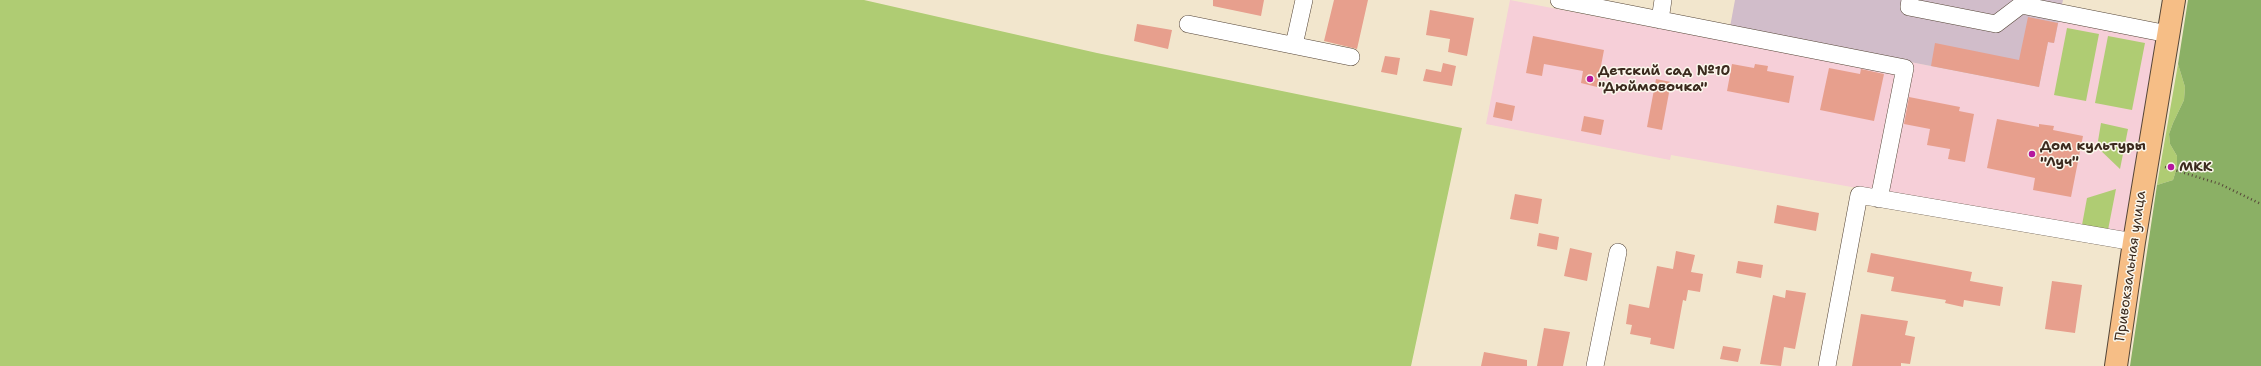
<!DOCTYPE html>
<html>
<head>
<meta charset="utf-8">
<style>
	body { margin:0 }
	canvas { display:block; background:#f2e6cd }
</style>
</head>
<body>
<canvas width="2261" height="366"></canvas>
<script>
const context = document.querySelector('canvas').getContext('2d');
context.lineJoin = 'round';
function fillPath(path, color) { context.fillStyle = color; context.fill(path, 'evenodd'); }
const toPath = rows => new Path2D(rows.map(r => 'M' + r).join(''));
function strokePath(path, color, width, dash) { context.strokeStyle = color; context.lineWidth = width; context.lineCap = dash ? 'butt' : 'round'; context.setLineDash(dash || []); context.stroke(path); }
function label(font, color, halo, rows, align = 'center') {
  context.font = font + ' "Shantell Sans",sans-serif'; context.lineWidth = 3; context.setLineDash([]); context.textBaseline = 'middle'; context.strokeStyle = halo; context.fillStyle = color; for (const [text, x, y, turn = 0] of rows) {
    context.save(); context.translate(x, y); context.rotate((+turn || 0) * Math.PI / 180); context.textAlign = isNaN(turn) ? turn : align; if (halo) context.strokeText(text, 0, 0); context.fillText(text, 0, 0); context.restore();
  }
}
fillPath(toPath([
	[1510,0,1694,35,1730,27,2039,87,2048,42,2059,20,2160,39,2128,236,1671,155,1670,160,1486,124]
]), '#f6cfd8');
fillPath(toPath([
	[1735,0,2063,0,2054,43,2048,42,2039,87,1730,27]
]), '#d1bdca');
fillPath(toPath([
	[0,0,864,0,1097,53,1462,128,1411,366,0,366],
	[2067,28,2099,34,2086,101,2054,95],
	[2108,36,2145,43,2132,110,2095,103],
	[2178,64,2185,87,2184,100,2173,123,2169,134,2170,144,2177,156,2177,167,2173,180,2157,185],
	[2101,123,2128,129,2120,169,2097,147],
	[2116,189,2108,230,2082,225,2087,198]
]), '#afcc73');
fillPath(toPath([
	[2188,0,2261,0,2261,366,2130,366,2157,185,2173,180,2177,167,2177,156,2170,144,2169,134,2173,123,2184,100,2185,87,2178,64]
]), '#8bb065');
fillPath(toPath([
	[1213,0,1264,0,1261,16,1213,6],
	[1334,0,1368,0,1357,49,1324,41],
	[1430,10,1474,18,1467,56,1448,52,1450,39,1426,35],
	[2028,17,2058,23,2054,43,2048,42,2039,87,1931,66,1935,43,2019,60],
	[1137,24,1172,30,1168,49,1134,41],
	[1533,36,1604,50,1597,87,1581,83,1583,71,1544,64,1542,76,1526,73],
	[1385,56,1400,58,1397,75,1381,72],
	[1443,63,1456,66,1452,86,1423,81,1426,69,1441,72],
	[1732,64,1754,68,1755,64,1768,66,1767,71,1794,76,1789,103,1727,91],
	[1829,68,1860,74,1861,69,1884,74,1874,121,1820,110],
	[1656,79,1671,82,1662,130,1647,127],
	[1909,97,1960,107,1959,111,1974,114,1965,162,1948,159,1950,149,1927,145,1930,129,1904,124],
	[1496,102,1515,106,1512,121,1493,117],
	[1584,116,1604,120,1601,135,1581,131],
	[1997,119,2039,127,2039,124,2054,126,2053,130,2083,136,2071,197,2033,190,2035,178,1987,168],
	[1515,194,1542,199,1538,224,1510,219],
	[1777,205,1819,213,1816,231,1774,223],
	[1539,233,1559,237,1557,250,1537,246],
	[1570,248,1592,253,1587,281,1564,276],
	[1676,251,1695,255,1691,272,1703,274,1700,292,1688,290,1686,301,1683,300,1674,349,1650,344,1651,338,1630,334,1632,325,1626,324,1629,304,1649,308,1657,266,1673,269],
	[1871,253,1972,272,1970,281,2003,287,2000,306,1964,300,1963,307,1945,303,1946,300,1891,291,1894,277,1867,272],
	[1738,261,1763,265,1761,278,1736,273],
	[2052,281,2082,285,2075,333,2045,329],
	[1786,290,1806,293,1795,349,1784,347,1781,366,1760,364,1773,295,1785,298],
	[1861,314,1908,321,1905,335,1915,337,1910,364,1901,363,1901,366,1852,366],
	[1544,328,1570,332,1563,366,1537,366],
	[1723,346,1741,349,1738,362,1720,359],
	[1484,352,1527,360,1527,366,1481,366]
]), '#e79f8d');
const minor = toPath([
	[1559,0,1905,68,1879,199],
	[1910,0,1909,7,1996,24,2021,5,2168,34],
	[1660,20,1663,0],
	[1188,24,1351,57],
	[1294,45,1304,0],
	[1595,366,1618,252],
	[1827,366,1859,195,2134,242]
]);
const major = toPath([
	[2116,366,2134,242,2174,0]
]);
strokePath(minor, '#564638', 18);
strokePath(major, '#564638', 24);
strokePath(toPath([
	[2165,167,2220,184,2261,204]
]), '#564638', 2.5, [1, 3]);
strokePath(minor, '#fff', 17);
strokePath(major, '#f6be86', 22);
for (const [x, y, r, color] of [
	[1590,79,4,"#b5179e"],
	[2032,154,4,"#b5179e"],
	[2171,167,4,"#b5179e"]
]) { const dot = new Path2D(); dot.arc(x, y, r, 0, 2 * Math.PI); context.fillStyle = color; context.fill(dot); strokePath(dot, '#fbf7ec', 1.5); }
label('bold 14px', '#3b2a1e', '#fbf7ec', [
	["Детский сад №10",1598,71],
	["\"Дюймовочка\"",1598,87],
	["Дом культуры",2040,146],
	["\"Луч\"",2040,162],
	["МКК",2179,167]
], 'left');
label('14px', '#3b2a1e', '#fbf7ec', [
	["Привокзальная улица",2131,266,-82]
]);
</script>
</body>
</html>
